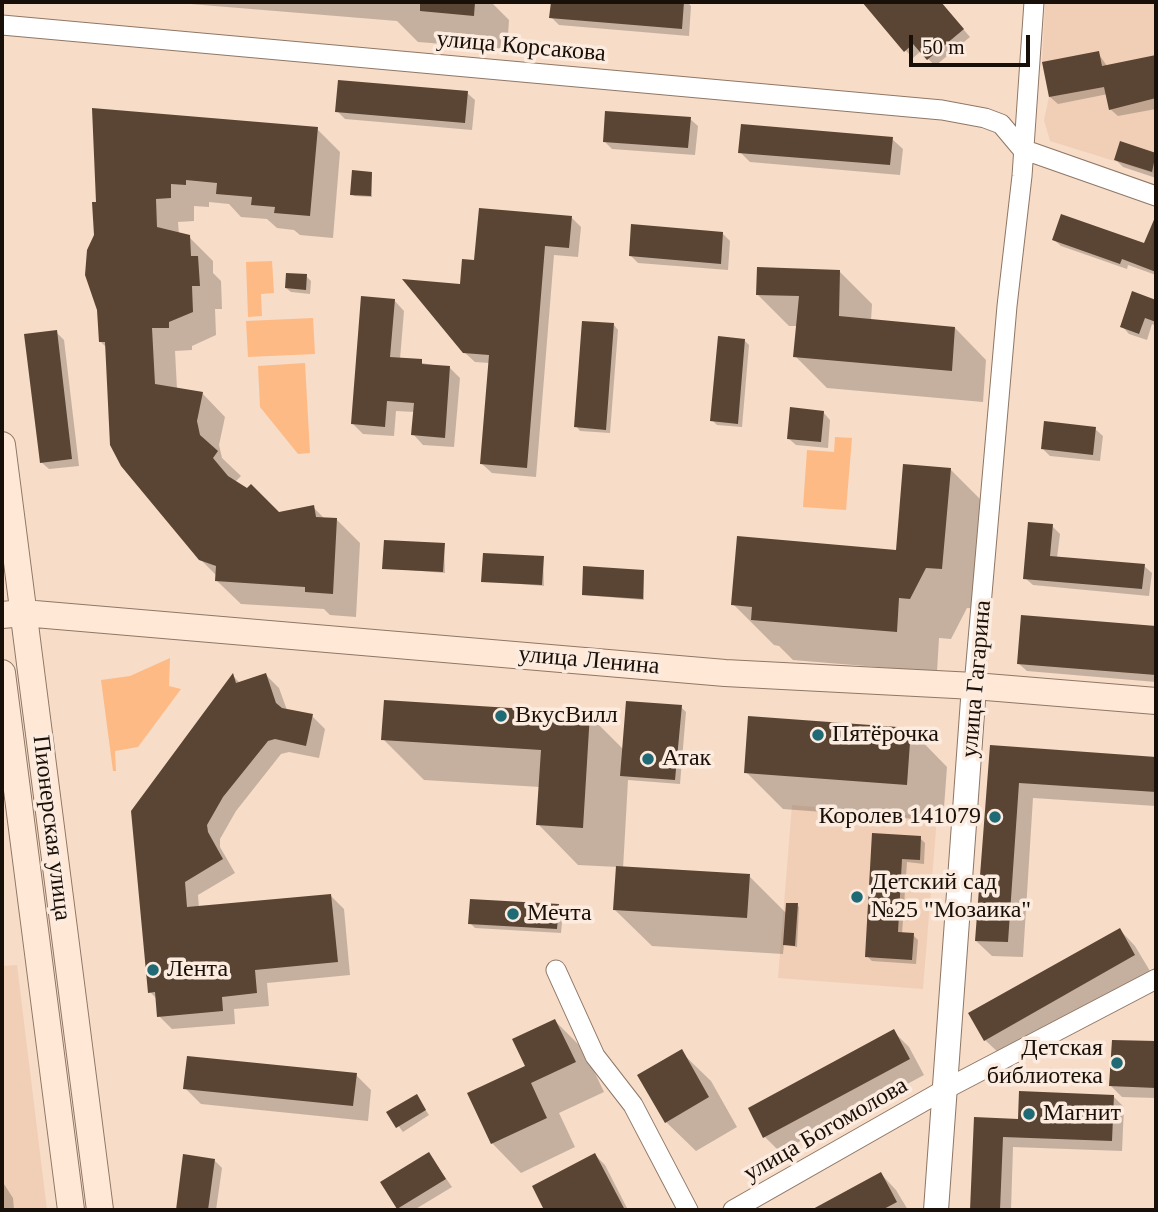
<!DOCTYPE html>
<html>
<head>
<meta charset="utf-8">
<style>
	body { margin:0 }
	#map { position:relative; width:1158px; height:1212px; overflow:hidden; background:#f7dcc8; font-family:"Times New Roman",serif }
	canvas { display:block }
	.frame { position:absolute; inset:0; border:4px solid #180f08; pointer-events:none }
	.scale { position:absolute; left:909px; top:35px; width:121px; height:32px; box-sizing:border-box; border:4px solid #180f08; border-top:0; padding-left:9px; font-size:21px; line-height:24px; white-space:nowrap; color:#180f08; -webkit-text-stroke:5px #fcebdf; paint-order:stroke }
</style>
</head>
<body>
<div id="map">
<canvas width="1158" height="1212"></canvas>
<div class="frame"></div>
<div class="scale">50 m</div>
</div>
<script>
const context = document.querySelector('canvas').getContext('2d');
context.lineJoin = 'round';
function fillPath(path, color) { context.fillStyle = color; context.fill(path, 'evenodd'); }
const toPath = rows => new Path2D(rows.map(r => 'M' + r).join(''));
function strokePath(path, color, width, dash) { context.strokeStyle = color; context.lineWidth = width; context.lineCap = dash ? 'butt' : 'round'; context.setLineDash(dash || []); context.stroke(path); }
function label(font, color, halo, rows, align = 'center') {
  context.font = font + ' "Times New Roman",serif'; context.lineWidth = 7; context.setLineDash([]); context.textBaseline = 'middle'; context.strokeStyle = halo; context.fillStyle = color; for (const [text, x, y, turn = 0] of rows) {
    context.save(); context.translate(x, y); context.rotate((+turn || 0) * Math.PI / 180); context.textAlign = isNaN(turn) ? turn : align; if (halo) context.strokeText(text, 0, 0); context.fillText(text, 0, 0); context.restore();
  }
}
fillPath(toPath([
	[1045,2,1156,2,1156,174,1050,141,1044,120,1049,97,1042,62],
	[792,805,937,817,923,989,778,978],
	[17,965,47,1210,2,1210,2,966]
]), '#f0cfb6');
fillPath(toPath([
	[272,261,274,293,261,294,262,316,248,317,246,262],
	[313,318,315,354,248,357,246,321],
	[305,363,310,453,298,454,260,407,258,366],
	[835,437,852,438,846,510,803,507,807,450,834,452],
	[170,658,169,686,181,689,138,747,115,751,116,771,113,771,101,680,130,676]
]), '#feba85');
fillPath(toPath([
	[166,2,491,2,509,20,507,49,418,42,397,21],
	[552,2,687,2,691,6,689,36,559,25,551,17],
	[872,2,940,2,970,37,935,66,921,51,913,58,905,50,866,3],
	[1098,53,1107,66,1156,57,1156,85,1152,86,1156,109,1118,116,1110,109,1108,94,1058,104,1050,97],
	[467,93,475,100,472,130,345,119,337,111],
	[690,119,698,126,695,155,612,149,604,141],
	[317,129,340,152,333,238,300,235,294,230,277,228,267,219,241,217,229,204,209,202,209,207,194,206,194,221,178,222,179,234,189,237,213,261,213,273,221,281,222,309,215,309,216,335,192,346,192,350,175,351,177,389,202,393,225,417,219,445,222,458,241,476,235,482,279,514,313,507,325,519,337,520,360,543,356,617,330,615,324,609,241,604,217,581,217,576,200,559,107,348,100,341,94,203],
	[892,139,903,149,900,175,750,162,740,152],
	[1121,143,1156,154,1156,178,1123,167,1116,160],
	[372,174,372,197,354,196,352,194],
	[571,217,581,227,578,257,554,255,536,477,492,473,482,464,490,363,475,362,464,352,461,286,476,262],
	[722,233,730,241,728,270,638,263,630,255],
	[1149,236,1156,238,1156,275,1128,265,1127,269,1061,246,1054,240,1145,246],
	[840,272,872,304,871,321,955,328,986,360,983,402,827,388,795,356,798,326,789,326,757,294],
	[306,276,311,281,310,294,291,292,286,288],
	[1133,293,1156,301,1156,326,1152,324,1147,340,1129,334,1122,326],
	[394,300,404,311,400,359,450,368,460,378,454,447,423,445,413,434,415,412,396,411,394,436,363,434,353,424],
	[614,325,618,330,610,433,580,431,576,426],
	[56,332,64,340,79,466,49,469,41,462],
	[744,340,749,345,742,427,717,425,712,420],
	[823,412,830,420,828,448,796,445,788,438],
	[1095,429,1103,436,1100,461,1050,456,1043,449],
	[950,469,991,510,983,609,967,608,951,639,939,638,937,672,793,660,779,646,774,645,733,604,898,552],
	[1052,526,1060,534,1057,558,1144,566,1152,573,1149,596,1033,585,1025,578],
	[444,545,445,573,384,568],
	[543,558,544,586,483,581],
	[644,571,644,600,584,595],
	[1023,617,1156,628,1156,682,1027,671,1019,664],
	[266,675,279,688,287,710,312,716,325,729,319,758,289,752,281,754,236,811,220,839,220,847,235,873,198,895,199,908,331,896,344,909,350,975,267,983,269,1006,234,1009,235,1024,172,1029,159,1016,158,1000,150,992,233,676,240,683],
	[681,707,686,712,680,784,628,780,623,869,749,876,787,914,797,905,799,907,797,947,784,944,783,954,652,946,615,910,618,867,578,865,538,824,540,787,424,780,383,739,589,715,624,750],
	[911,730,947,767,943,821,783,809,746,772],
	[992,747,1156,758,1156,806,1033,798,1023,957,992,956,976,941],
	[874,835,920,838,925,843,924,864,907,862,902,934,913,935,918,940,916,964,872,961,867,956],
	[558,906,563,911,561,933,475,928,470,923],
	[1120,930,1135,946,1150,971,1001,1055,985,1040],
	[555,1021,584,1050,604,1092,559,1113,575,1147,521,1173,492,1143,527,1067],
	[893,1031,909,1047,924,1075,780,1152,765,1137],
	[1114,1041,1156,1043,1156,1098,1122,1097,1110,1085],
	[681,1052,711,1081,737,1127,696,1151,666,1122],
	[356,1075,371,1090,368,1121,201,1104,185,1088],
	[416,1096,429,1115,403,1132,389,1113],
	[1113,1096,1124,1107,1122,1151,1013,1147,1011,1210,972,1210,976,1119,1020,1121],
	[429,1154,452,1187,414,1210,400,1210,398,1208],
	[595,1155,605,1165,628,1210,546,1210,534,1186],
	[185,1156,214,1160,222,1168,216,1210,178,1210],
	[881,1174,896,1190,908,1210,814,1210],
	[2,1181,13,1198,14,1210,2,1210]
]), '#0003');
fillPath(toPath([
	[420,2,475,2,474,16,420,11],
	[551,2,684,2,682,29,549,18],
	[862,2,941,2,964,29,927,60,913,44,904,52],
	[1099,51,1102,66,1156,55,1156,98,1109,110,1104,87,1049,97,1042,62],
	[338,80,468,91,465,123,335,112],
	[92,108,318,127,310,216,274,213,275,207,251,205,252,197,216,194,217,183,186,180,186,185,171,184,171,198,156,199,157,227,190,235,191,256,198,256,200,286,192,286,193,312,169,322,169,328,152,328,155,384,203,392,197,421,200,435,218,451,213,458,228,476,247,488,251,484,279,512,314,505,316,517,337,518,333,594,305,592,305,587,215,581,216,566,199,560,121,466,110,445,105,342,99,342,97,310,85,275,87,250,94,235,92,202,96,202],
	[605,111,691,117,688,148,603,142],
	[741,124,893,137,890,165,738,153],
	[1120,141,1156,153,1152,172,1114,160],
	[352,170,372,172,371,196,350,195],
	[479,208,572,216,569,248,545,246,527,468,480,464,489,355,463,353,402,279,460,284,462,259,474,260],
	[1061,214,1144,243,1156,215,1156,272,1122,259,1120,264,1052,240],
	[631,224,723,232,721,264,629,256],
	[757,267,840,270,839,316,955,327,952,371,793,357,799,296,756,295],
	[286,273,307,274,306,290,285,288],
	[1132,291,1156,300,1156,322,1145,318,1139,334,1120,327],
	[361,296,395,299,390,357,422,359,422,364,450,366,445,438,411,435,414,403,387,401,385,427,351,424],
	[582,321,614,323,606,430,574,427],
	[57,330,72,459,40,463,24,334],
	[718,336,745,339,738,424,710,421],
	[790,407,824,411,821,442,787,439],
	[1044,421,1096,427,1093,455,1041,449],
	[903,464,951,468,942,569,926,568,910,599,899,598,897,632,751,620,752,607,731,605,737,536,896,550],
	[1028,522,1053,524,1050,556,1145,564,1142,589,1023,579],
	[384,540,445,543,443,572,382,569],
	[483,553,544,556,542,585,481,582],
	[583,566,644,570,643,599,582,595],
	[1021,615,1156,626,1156,675,1017,664],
	[233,673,236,683,266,673,276,703,282,708,313,714,306,746,275,739,268,741,223,797,207,825,208,832,223,859,185,882,187,907,331,894,338,962,255,970,257,993,222,997,223,1011,157,1017,155,992,148,993,131,811],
	[384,700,590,713,583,828,536,825,541,750,381,740],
	[626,701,682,705,675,780,620,776],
	[748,716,911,728,907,785,744,773],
	[990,745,1156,757,1156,792,1019,783,1008,942,975,941],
	[872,833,921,836,920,860,902,859,898,932,914,933,912,960,865,957],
	[616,866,750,874,747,918,613,910],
	[470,899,559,904,557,929,468,924],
	[786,903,798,903,795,946,783,945],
	[1120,928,1135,955,984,1041,968,1013],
	[555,1019,576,1062,531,1083,547,1118,491,1144,467,1093,525,1066,512,1039],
	[894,1029,910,1059,763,1138,748,1108],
	[1112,1040,1156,1041,1156,1088,1109,1086],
	[682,1049,709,1097,665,1123,637,1075],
	[187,1056,357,1073,353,1106,183,1089],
	[1019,1091,1114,1095,1112,1141,1003,1137,1000,1210,970,1210,974,1117,1018,1119],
	[417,1094,426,1110,396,1128,386,1112],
	[429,1152,446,1179,397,1209,380,1182],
	[595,1153,625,1210,544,1210,532,1186],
	[183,1154,215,1159,208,1210,176,1210],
	[881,1172,897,1202,882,1210,811,1210]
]), '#5a4433');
const minor = toPath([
	[2,25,942,110,985,118,1001,124,1022,149,1156,196],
	[974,686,1007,306,1022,176,1034,2],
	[556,970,595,1056,633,1105,688,1210],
	[733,1210,942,1091,1156,979]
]);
const tertiary = toPath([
	[936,1210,974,686]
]);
const secondary = toPath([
	[2,445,100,1210],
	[2,615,23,613,725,673,974,686,1156,701],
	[2,673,71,1210]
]);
strokePath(minor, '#8f7765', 21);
strokePath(tertiary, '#8f7765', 26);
strokePath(secondary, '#8f7765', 28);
strokePath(minor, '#fff', 19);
strokePath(tertiary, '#fff', 24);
strokePath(secondary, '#ffe8d6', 26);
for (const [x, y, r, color] of [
	[501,716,7,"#206a75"],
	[818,735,7,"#206a75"],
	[648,759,7,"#206a75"],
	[995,817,7,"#206a75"],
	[857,897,7,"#206a75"],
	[513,914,7,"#206a75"],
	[153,970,7,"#206a75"],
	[1117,1063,7,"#206a75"],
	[1029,1114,7,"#206a75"]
]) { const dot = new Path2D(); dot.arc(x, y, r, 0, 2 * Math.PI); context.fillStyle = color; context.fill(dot); strokePath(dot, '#fcebdf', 2.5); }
label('24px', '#180f08', '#fcebdf', [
	["улица Корсакова",521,47,5],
	["улица Ленина",589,661,5],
	["улица Гагарина",977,679,-85],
	["Пионерская улица",51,828,83],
	["улица Богомолова",826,1130,-30]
]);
label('24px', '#180f08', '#fcebdf', [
	["ВкусВилл",515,716],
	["Пятёрочка",832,735],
	["Атак",662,759],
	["Королев 141079",981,817,"right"],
	["Детский сад",871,883],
	["№25 \"Мозаика\"",871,911],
	["Мечта",527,914],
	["Лента",167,970],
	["Детская",1103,1049,"right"],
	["библиотека",1103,1077,"right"],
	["Магнит",1043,1114]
], 'left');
</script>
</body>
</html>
